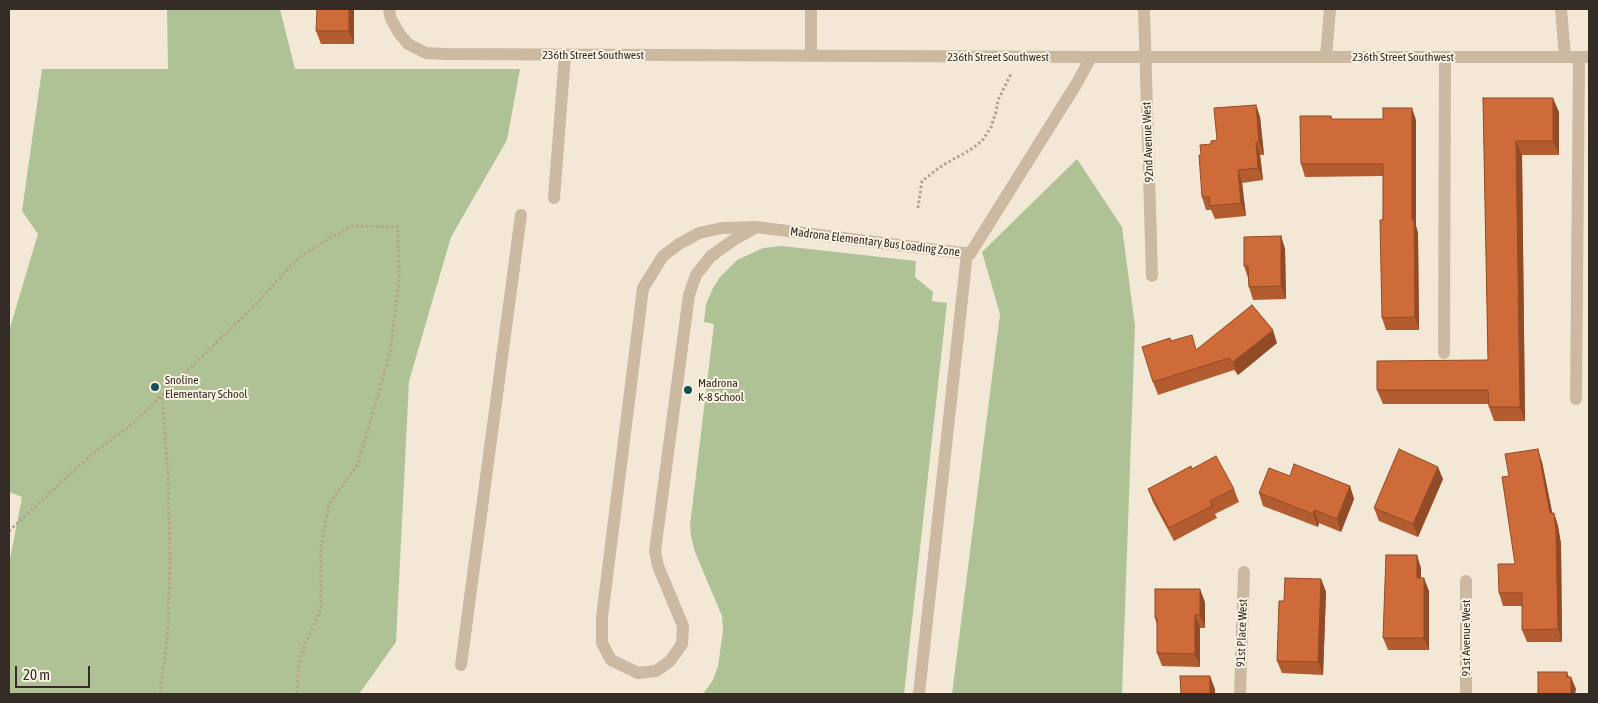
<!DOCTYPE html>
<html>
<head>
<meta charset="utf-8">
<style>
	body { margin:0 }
	#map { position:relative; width:1598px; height:703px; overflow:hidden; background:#f3e8d6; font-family:"Asap Condensed",sans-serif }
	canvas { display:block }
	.frame { position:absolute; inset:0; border:10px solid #352c25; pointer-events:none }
	.scale { position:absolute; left:15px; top:666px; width:75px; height:22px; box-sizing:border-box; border:2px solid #352c25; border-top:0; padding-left:6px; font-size:15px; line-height:18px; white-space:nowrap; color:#352c25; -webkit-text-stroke:4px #faf2e3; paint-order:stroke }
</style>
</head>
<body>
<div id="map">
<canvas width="1598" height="703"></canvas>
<div class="frame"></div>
<div class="scale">20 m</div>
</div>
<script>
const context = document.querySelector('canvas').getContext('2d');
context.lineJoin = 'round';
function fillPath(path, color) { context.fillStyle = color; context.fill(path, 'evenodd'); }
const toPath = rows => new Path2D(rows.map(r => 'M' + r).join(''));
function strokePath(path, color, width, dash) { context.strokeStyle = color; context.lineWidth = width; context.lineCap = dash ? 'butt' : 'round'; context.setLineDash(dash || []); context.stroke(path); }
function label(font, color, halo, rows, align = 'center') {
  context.font = font + ' "Asap Condensed",sans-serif'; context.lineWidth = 4; context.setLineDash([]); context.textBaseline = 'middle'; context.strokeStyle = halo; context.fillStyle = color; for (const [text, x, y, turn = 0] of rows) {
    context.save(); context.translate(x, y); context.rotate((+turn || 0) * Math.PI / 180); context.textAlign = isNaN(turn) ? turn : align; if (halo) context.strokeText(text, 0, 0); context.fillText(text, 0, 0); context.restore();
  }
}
fillPath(toPath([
	[167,9,280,9,295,69,520,69,507,140,451,237,409,381,396,642,359,694,9,694,9,564,22,497,9,492,9,331,38,234,22,211,42,69,168,69],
	[1077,159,1122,227,1135,326,1122,694,952,694,1000,314,982,252],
	[782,246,916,261,915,277,933,292,932,301,947,303,904,694,703,694,713,680,718,666,723,631,722,616,695,552,691,536,690,526,714,324,704,322,706,304,713,288,720,277,737,260,763,248]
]), '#afc296');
strokePath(toPath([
	[918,208,922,181,943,165,970,150,982,141,991,127,996,112,998,100,1011,74],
	[9,531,91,455,132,424,254,306,298,258,350,226,398,227,399,279,390,353,358,464,329,504,321,547,321,608,299,659,297,694],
	[160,694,168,631,170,556,168,473,162,396]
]), '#b7a38c', 3, [2.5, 2.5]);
strokePath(toPath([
	[389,9,391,19,399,33,408,44,426,53,445,54,1091,57,1589,57],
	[811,9,811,56],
	[1144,9,1152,276],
	[1561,9,1565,57],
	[1326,57,1330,9],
	[554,198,565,55],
	[756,227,732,241,711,256,696,275,689,295,655,551,658,566,683,626,682,644,670,661,656,671,638,673,611,660,602,643,602,617,643,288,663,256,679,244,699,233,722,228,756,227,970,254,1077,83,1091,57],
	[1444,353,1445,57],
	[1576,399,1579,57],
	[461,665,521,215],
	[919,694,967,253],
	[1240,694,1244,572],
	[1466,694,1466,581]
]), '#cbb9a2', 12);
fillPath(toPath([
	[354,9,354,44,321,44,316,31],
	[1483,98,1559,112,1559,155,1522,155,1525,421,1494,421,1489,407,1489,404,1383,404,1377,390,1488,360],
	[1256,105,1260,117,1264,155,1260,155,1263,180,1242,183,1246,216,1215,219,1211,210,1206,210,1202,197,1201,155,1211,144,1217,140],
	[1331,116,1332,119,1416,120,1416,226,1418,233,1419,330,1386,330,1382,318,1383,176,1305,177,1301,164],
	[1281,236,1285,249,1286,299,1253,300,1249,287,1248,278,1244,266],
	[1277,343,1238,375,1234,370,1158,395,1153,382,1197,349],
	[1542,462,1552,513,1554,513,1558,526,1561,544,1562,642,1527,642,1522,630,1522,606,1503,606,1499,593,1515,564,1509,476],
	[1192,469,1234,489,1239,502,1215,514,1217,518,1174,541,1153,502,1148,489],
	[1290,476,1350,486,1354,499,1341,532,1319,523,1318,527,1263,506,1259,493],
	[1443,479,1418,537,1379,521,1374,508],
	[1421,568,1421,578,1429,591,1429,650,1388,650,1383,638],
	[1321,579,1326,592,1323,675,1282,673,1277,661,1284,601],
	[1205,602,1205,628,1200,628,1200,667,1162,666,1157,653,1157,625,1155,618]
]), '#b25c30');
fillPath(toPath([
	[349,9,354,9,354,44,349,31],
	[1553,98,1559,112,1559,155,1553,141],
	[1256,105,1260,117,1264,155,1259,142],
	[1412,108,1416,120,1416,226,1418,233,1419,330,1415,317,1412,220],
	[1516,141,1522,155,1525,421,1520,407],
	[1256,142,1260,155,1263,180,1258,168],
	[1238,170,1242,183,1246,216,1241,203],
	[1281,236,1285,249,1286,299,1281,286],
	[1273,330,1277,343,1238,375,1233,362],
	[1538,449,1542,462,1555,526,1550,513],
	[1438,467,1443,479,1418,537,1413,524],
	[1350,486,1354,499,1341,532,1337,519],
	[1314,510,1319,523,1318,527,1313,514],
	[1554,513,1558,526,1561,544,1562,642,1558,629],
	[1417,555,1421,568,1421,591,1417,578],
	[1424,578,1429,591,1429,650,1424,638],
	[1321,579,1326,592,1323,675,1318,662],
	[1200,589,1205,602,1205,628,1200,615],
	[1195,615,1200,628,1200,667,1195,654],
	[1567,672,1571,683,1571,677,1576,689,1575,694,1571,694,1567,677],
	[1210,676,1215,689,1215,694,1210,694]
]), '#914b27');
const building = toPath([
	[317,9,349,9,349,31,316,31,317,9],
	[1483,98,1553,98,1553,141,1516,141,1520,407,1489,407,1488,390,1377,390,1377,361,1488,360,1483,98],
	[1256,105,1259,142,1256,142,1258,168,1238,170,1241,203,1210,206,1209,197,1202,197,1199,155,1201,155,1200,145,1211,144,1211,141,1217,140,1214,108,1256,105],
	[1383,108,1412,108,1412,220,1414,220,1415,317,1382,318,1380,220,1383,220,1383,164,1301,164,1300,116,1331,116,1331,119,1383,119,1383,108],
	[1281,236,1281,286,1249,287,1248,266,1244,266,1244,237,1281,236],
	[1252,305,1273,330,1233,362,1229,358,1153,382,1142,347,1170,338,1171,341,1192,335,1196,350,1252,305],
	[1399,449,1438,467,1413,524,1374,508,1399,449],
	[1538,449,1550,513,1554,513,1556,531,1558,629,1522,630,1522,593,1499,593,1498,564,1515,564,1502,477,1509,476,1505,454,1538,449],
	[1216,456,1234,489,1210,501,1212,506,1169,528,1148,489,1191,466,1192,469,1216,456],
	[1294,464,1350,486,1337,519,1314,510,1313,514,1259,493,1269,468,1290,476,1294,464],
	[1386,555,1417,555,1417,578,1424,578,1424,638,1383,638,1386,555],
	[1285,578,1321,579,1318,662,1277,661,1279,601,1284,601,1285,578],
	[1155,589,1200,589,1200,615,1195,615,1195,654,1157,653,1157,618,1155,618,1155,589],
	[1538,672,1567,672,1567,677,1571,677,1571,694,1538,694,1538,672],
	[1180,676,1210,676,1210,694,1181,694,1180,676]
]);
fillPath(building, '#cf6b38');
strokePath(building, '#914b27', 1);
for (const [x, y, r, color] of [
	[155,387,5,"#184f59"],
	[688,390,5,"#184f59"]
]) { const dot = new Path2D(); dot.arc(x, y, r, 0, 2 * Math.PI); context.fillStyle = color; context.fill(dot); strokePath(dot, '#faf2e3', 2); }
label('12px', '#352c25', '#faf2e3', [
	["236th Street Southwest",593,55],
	["236th Street Southwest",998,57],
	["236th Street Southwest",1403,57],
	["92nd Avenue West",1148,142,-92],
	["Madrona Elementary Bus Loading Zone",875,242,7],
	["91st Place West",1242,633,-88],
	["91st Avenue West",1466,638,-90]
]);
label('12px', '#352c25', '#faf2e3', [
	["Snoline",165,380],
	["Elementary School",165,394],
	["Madrona",698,383],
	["K-8 School",698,397]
], 'left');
</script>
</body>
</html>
